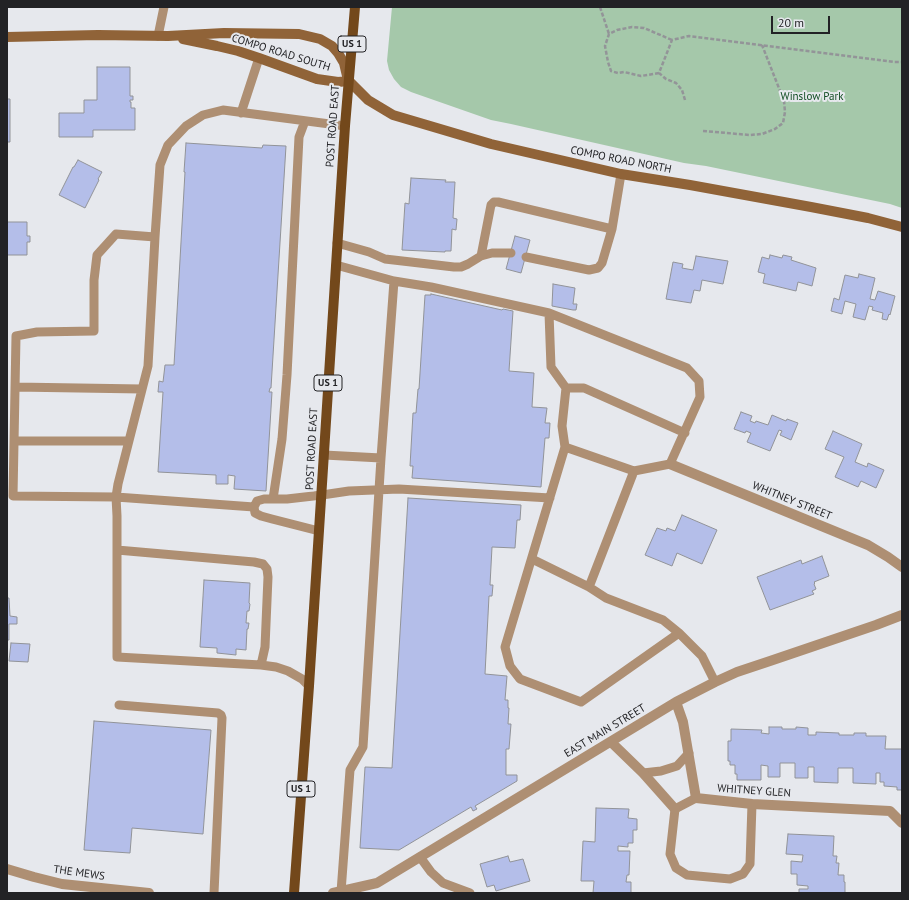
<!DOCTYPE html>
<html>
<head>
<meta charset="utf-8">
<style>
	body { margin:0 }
	#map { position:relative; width:909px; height:900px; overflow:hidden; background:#e6e8ed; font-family:"PT Sans",sans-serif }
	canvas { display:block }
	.frame { position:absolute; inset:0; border:8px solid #222225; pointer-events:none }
	.scale { position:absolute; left:771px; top:16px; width:59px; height:18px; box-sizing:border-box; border:2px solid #222225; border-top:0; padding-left:5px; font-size:12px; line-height:14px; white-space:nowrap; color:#222225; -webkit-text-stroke:3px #e6e8ed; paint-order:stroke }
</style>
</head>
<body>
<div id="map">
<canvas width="909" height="900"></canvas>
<div class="frame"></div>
<div class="scale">20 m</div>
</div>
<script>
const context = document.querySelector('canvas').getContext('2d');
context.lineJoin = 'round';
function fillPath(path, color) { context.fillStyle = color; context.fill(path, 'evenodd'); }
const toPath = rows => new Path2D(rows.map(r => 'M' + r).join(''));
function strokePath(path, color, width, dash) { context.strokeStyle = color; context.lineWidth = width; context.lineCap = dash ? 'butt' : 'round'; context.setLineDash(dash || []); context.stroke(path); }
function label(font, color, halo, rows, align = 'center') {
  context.font = font + ' "PT Sans",sans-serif'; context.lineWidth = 4; context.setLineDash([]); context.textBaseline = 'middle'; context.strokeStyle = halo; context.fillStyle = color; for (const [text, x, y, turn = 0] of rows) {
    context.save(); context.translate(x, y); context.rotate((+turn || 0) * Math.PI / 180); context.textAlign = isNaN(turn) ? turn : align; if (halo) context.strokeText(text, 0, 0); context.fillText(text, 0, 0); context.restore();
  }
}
fillPath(toPath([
	[392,7,902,7,902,208,890,204,706,166,684,163,511,124,491,120,411,92,401,87,394,79,389,70,387,61]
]), '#a5c8aa');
const building = toPath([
	[97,67,130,67,130,96,133,96,133,100,130,100,130,102,131,102,131,108,135,108,135,130,93,130,93,137,59,137,59,113,84,113,84,100,97,100,97,67],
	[7,99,10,99,10,142,7,142,7,99],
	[186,143,262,148,263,145,286,146,271,388,270,388,269,392,272,392,266,491,234,489,235,476,228,475,228,484,216,484,216,475,158,472,163,392,158,392,159,381,163,382,165,365,174,365,185,172,184,172,186,143],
	[78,160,102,172,98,179,99,180,85,208,59,195,73,167,74,167,78,160],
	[411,178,446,180,445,182,455,182,453,218,457,219,456,230,452,229,451,251,445,251,445,252,402,250,405,203,409,204,411,178],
	[7,222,27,222,27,236,30,236,30,242,27,242,27,255,7,255,7,222],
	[515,236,530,240,521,273,506,269,515,236],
	[770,255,782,258,783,255,792,257,791,260,816,268,812,286,798,282,796,291,763,283,765,274,758,272,762,257,769,259,770,255],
	[696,256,728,261,723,284,702,280,700,291,694,290,691,303,666,299,673,262,683,264,682,268,693,270,696,256],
	[859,274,875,278,870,299,875,300,878,291,895,296,890,315,889,314,887,320,882,319,883,313,872,310,873,307,869,306,865,320,853,317,856,304,845,301,842,314,831,311,834,298,839,300,845,275,858,278,859,274],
	[553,284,575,288,573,304,577,304,576,310,573,310,552,306,553,284],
	[431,294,502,310,503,309,513,311,509,371,534,373,532,407,547,408,545,423,550,423,549,438,545,438,541,487,412,478,413,466,410,466,413,413,416,413,418,389,419,389,425,295,431,295,431,294],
	[741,412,752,416,750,421,755,423,756,421,768,425,772,415,786,421,787,419,798,423,791,440,780,435,782,431,779,430,770,451,747,442,751,433,746,431,745,433,734,429,741,412],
	[833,431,862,444,855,462,867,467,868,463,884,470,876,488,861,481,858,487,835,477,844,457,825,449,833,431],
	[408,498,521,505,520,520,517,520,515,548,492,547,490,585,493,585,492,596,489,596,485,674,507,676,505,700,508,700,508,708,509,708,508,724,511,724,509,749,506,749,506,775,517,775,517,781,475,806,477,809,473,811,471,807,399,850,360,848,365,767,392,768,408,498],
	[682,515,717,530,702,564,677,553,672,566,645,555,657,528,666,531,667,528,675,531,682,515],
	[822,556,829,576,814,582,815,583,814,584,816,589,812,591,814,594,770,610,757,577,801,560,802,564,822,556],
	[204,580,250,583,249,603,250,604,249,611,247,611,246,623,249,623,248,629,247,629,246,650,236,649,236,655,217,653,217,648,200,647,204,580],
	[7,597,7,598,9,598,10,616,17,617,17,624,9,624,9,640,7,640,7,597],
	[11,643,30,644,28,662,9,661,11,643],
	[94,721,211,730,203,834,132,828,130,853,84,850,94,721],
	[769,727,782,727,782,729,796,729,796,727,808,728,808,735,816,735,816,732,839,733,839,735,854,735,854,733,866,733,866,736,886,736,885,749,902,749,902,790,897,790,897,787,884,786,884,782,880,782,880,773,876,773,876,784,853,783,853,768,838,768,838,783,814,782,814,767,808,767,808,778,795,778,795,763,780,763,780,777,768,777,768,766,761,765,761,780,737,780,737,774,735,774,735,765,730,765,730,761,728,761,728,741,731,741,731,729,762,730,761,733,769,734,769,727],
	[596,808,629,809,628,818,637,819,637,830,633,830,633,843,628,843,628,847,618,846,618,851,630,851,629,875,627,875,626,882,631,882,631,893,593,893,594,881,581,881,583,841,595,842,596,808],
	[788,834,834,836,833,856,837,856,836,863,839,863,838,875,844,875,844,882,845,882,845,893,793,893,799,893,799,889,808,889,808,886,797,885,797,874,791,874,791,861,802,862,803,855,786,854,788,834],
	[508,856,510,862,523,859,530,881,496,891,494,885,487,887,480,864,508,856]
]);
fillPath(building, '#b4bee9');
strokePath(building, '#919398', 1);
strokePath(toPath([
	[600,7,609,34],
	[659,73,641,76,624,72,618,73,611,71,608,62,605,46,609,34,617,30,632,27,644,28,672,40],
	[685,100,682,90,676,83,666,79,659,73,672,40,689,36,894,62,902,62],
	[703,131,750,135,762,134,775,129,783,123,785,112,784,101,762,45]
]), '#939498', 2.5, [4, 2]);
strokePath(toPath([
	[158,36,164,7],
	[241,113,259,58],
	[155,237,116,234,97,255,94,280,94,331,37,332,16,336,13,496,116,497,254,507],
	[337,243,369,252,385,259,454,267,461,267,468,264,481,256,492,253,511,253],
	[481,256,491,205,494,202,498,202,612,229,621,174],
	[526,257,589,270,598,268,602,263,612,229],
	[336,265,394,281,431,287,549,313,687,368,699,381,700,397,670,464,634,471,565,447,562,426,566,388,551,367,549,313],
	[15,387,142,389],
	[566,388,584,388,685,433],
	[14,441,128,441],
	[565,447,505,647,510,666,520,679,581,702,679,633],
	[324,455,381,458],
	[273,499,282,439,287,375,299,137,305,121],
	[319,531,272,519,261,516,255,513,254,507,257,501,264,499,287,499,322,495,349,491,399,489,550,498],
	[117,550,254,562,263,564,267,569,268,577,265,647,261,665],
	[532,559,589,587,606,598,663,620,679,633,702,656,715,682],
	[589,587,634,471],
	[309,686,302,679,288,671,276,667,261,665,117,657,117,516,116,497,118,484,148,366,155,237,160,165,168,145,186,126,203,115,223,110,345,126],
	[119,705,218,713,221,715,222,718,214,893],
	[643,773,661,771,677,766,689,753],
	[696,798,675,809,670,854,676,868,687,875,730,879,743,874,750,864,752,804],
	[420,857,431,872,443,883,470,893],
	[341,892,350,770,363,747,381,458,394,281]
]), '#ae8f73', 9);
strokePath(toPath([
	[670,464,868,545,888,557,902,567],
	[676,702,683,722,696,798,752,804,890,811,902,823],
	[611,742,643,773,675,809],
	[7,869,34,877,62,884,149,893],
	[333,893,377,883,676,702,715,682,737,672,770,661,876,625,902,615]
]), '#ae8f73', 10);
strokePath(toPath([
	[7,37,98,35,168,36,224,33,299,34,320,39,332,46,338,53,344,63,348,80],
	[183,39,217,46,238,51,259,58,317,79,338,82,349,81],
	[349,81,368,100,393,115,491,144,621,174,690,185,811,207,868,218,902,227]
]), '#906338', 10);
strokePath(toPath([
	[294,893,309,686,345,126,355,7]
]), '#73481b', 10);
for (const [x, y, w] of [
	[352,44,28],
	[328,383,28],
	[301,789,28]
]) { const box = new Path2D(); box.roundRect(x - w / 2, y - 8, w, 16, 3); context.fillStyle = '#e6e8ed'; context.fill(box); strokePath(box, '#222225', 1); }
label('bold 10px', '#222225', null, [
	["US 1",352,44],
	["US 1",328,383],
	["US 1",301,789]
]);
label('11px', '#222225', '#e6e8ed', [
	["COMPO ROAD SOUTH",281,53,17],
	["POST ROAD EAST",333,126,-86],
	["COMPO ROAD NORTH",621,160,11],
	["POST ROAD EAST",312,449,-87],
	["WHITNEY STREET",792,501,22],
	["EAST MAIN STREET",605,731,-31],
	["WHITNEY GLEN",754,791,4],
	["THE MEWS",79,873,8]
]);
label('11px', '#114d23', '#e6e8ed', [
	["Winslow Park",812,97]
]);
</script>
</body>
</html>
